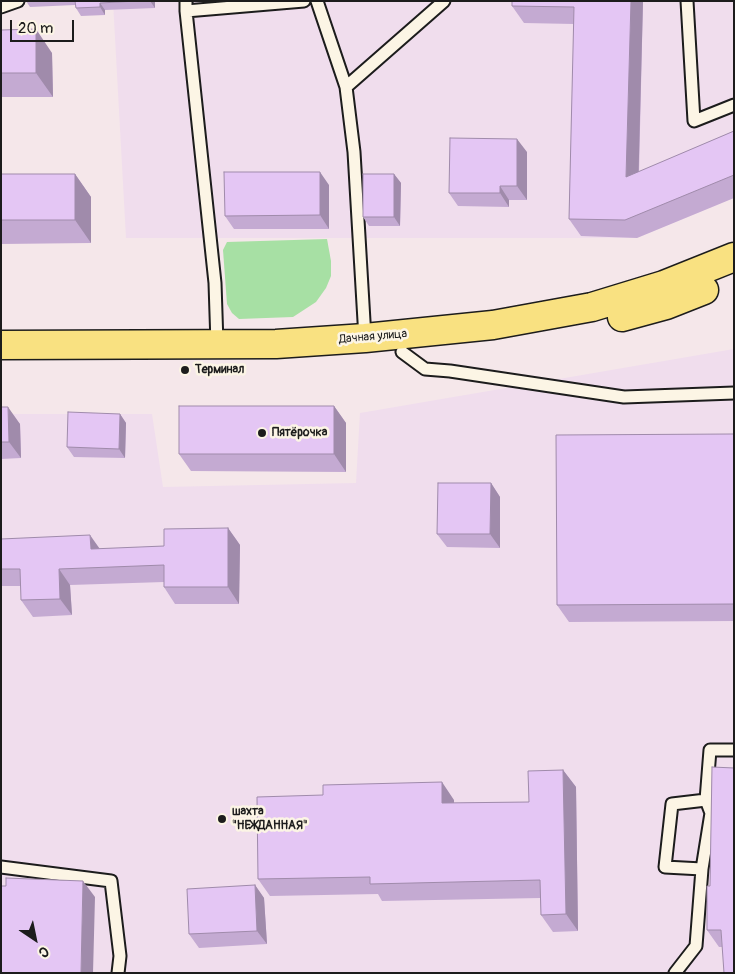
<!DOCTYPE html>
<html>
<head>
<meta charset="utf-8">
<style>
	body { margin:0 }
	#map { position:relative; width:735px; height:974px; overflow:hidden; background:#f5e7ea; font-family:Pangolin,sans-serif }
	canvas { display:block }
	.frame { position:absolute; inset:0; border:2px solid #1c1c1c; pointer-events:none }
	.north { position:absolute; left:10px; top:914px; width:50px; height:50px; -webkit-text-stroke:4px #fcf5e5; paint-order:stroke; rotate:146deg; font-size:14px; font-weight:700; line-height:20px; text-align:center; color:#1c1c1c }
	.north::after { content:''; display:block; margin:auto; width:18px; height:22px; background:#1c1c1c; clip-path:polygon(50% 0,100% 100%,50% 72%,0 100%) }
	.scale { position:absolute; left:10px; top:20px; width:64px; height:22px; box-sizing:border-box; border:2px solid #1c1c1c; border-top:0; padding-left:6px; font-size:15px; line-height:18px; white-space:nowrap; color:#1c1c1c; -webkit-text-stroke:4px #fcf5e5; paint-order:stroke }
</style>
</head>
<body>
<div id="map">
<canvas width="735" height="974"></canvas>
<div class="frame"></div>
<div class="north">С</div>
<div class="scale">20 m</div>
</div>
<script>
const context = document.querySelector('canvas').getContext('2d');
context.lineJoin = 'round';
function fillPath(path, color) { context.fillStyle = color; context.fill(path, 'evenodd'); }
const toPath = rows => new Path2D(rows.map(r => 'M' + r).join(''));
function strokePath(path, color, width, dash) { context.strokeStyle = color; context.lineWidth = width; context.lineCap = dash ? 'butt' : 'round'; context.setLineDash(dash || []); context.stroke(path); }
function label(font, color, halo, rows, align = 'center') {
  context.font = font + ' Pangolin,sans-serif'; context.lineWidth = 5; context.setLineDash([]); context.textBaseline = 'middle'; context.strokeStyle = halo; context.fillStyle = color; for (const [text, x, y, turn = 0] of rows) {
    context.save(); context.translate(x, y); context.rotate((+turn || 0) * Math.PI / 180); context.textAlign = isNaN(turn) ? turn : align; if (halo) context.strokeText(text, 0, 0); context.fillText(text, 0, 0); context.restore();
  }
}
fillPath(toPath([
	[113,1,734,1,734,198,637,238,126,238],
	[734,349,734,973,1,973,1,414,152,414,163,487,356,483,360,413]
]), '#f0dded');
fillPath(toPath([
	[327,239,331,261,331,276,326,288,316,302,293,317,239,319,232,313,227,304,223,250,227,242]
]), '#a7e0a4');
const lane = toPath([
	[186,1,186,11,304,1],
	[317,1,346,87,354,152,365,338],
	[687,1,694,121,734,105],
	[1,7,18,1],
	[186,11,215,283,217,344],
	[346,87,444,1],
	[402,352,425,369,450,371,624,397,734,393],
	[1,867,111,881,120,956,118,973],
	[702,869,711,813,706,800],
	[675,973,696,946,702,869,665,867,672,804,706,800,710,750,734,750]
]);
const primary = toPath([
	[622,317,666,305,704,290],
	[1,345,276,344,365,338,493,325,592,307,664,285,734,257]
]);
strokePath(lane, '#1c1c1c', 15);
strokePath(primary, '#1c1c1c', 31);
strokePath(lane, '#fcf5e5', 11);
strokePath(primary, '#f9e181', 28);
fillPath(toPath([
	[26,1,155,1,155,8,105,10,105,15,81,16,76,8,75,5,30,7],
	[512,1,643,1,639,172,734,131,734,198,637,238,581,236,569,219,574,24,524,23,512,6],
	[1,30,52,53,53,97,1,97],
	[527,152,527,200,509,200,509,207,458,206,449,193],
	[1,174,75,174,91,197,91,243,1,244],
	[394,174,401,183,400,226,369,226,363,217],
	[329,185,329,229,234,229,225,216],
	[334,406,346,423,346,472,191,471,179,454],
	[1,407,20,424,21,458,1,459],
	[120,414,126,423,125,458,74,457,67,447],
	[734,434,734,621,569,622,557,605],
	[491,483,500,497,500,548,447,547,437,534],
	[228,528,240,545,239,604,175,604,164,587,164,582,70,585,72,615,33,617,21,600,21,586,1,586,1,539,99,549,164,546],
	[712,767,722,947,719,947,707,930,710,886],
	[563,770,576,787,578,931,553,932,541,915,540,898,382,901,378,894,270,896,258,879,454,800,454,803,529,802],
	[255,885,264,898,267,944,199,948,189,934]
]), '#c4aad2');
fillPath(toPath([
	[150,1,155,1,155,8],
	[631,1,643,1,638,194,626,177],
	[100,3,105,10,105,15,100,7],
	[36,29,52,53,53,97,36,73],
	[517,139,527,152,527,200,517,186],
	[320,172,329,185,329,229,320,215],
	[75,174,91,197,91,243,75,220],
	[394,174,401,183,400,226,394,217],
	[500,186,509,200,509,207,500,193],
	[334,406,346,423,346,472,334,454],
	[8,407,20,424,21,458,9,442],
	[120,414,126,423,125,458,119,449],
	[491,483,500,497,500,548,490,534],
	[228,528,240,545,239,604,228,587],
	[90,535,102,552,91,549],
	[59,569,70,585,72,615,60,599],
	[563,770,576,787,578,931,566,914],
	[442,782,454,800,454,821,442,803],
	[83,881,95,897,93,973,81,973],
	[255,885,264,898,267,944,257,931]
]), '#a08bab');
const building = toPath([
	[75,1,137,1,100,3,100,7,76,8,75,1],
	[512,1,631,1,626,177,734,131,734,175,625,220,569,219,574,7,512,6,512,1],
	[36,29,36,73,1,73,1,30,36,29],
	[450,138,517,139,517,186,500,186,500,193,449,193,450,138],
	[224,172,320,172,320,215,225,216,224,172],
	[1,174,75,174,75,220,1,220,1,174],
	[363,174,394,174,394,217,363,217,363,174],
	[179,406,334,406,334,454,179,454,179,406],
	[1,407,8,407,9,442,1,442,1,407],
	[68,412,120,414,119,449,67,447,68,412],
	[734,434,734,604,557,605,556,435,734,434],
	[438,483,491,483,490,534,437,534,438,483],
	[228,528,228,587,164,587,164,565,59,569,60,599,21,600,20,569,1,569,1,539,90,535,91,549,164,546,164,529,228,528],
	[712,767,734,768,734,973,724,973,721,930,707,930,707,886,710,886,712,767],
	[563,770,566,914,541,915,540,880,370,884,370,877,258,879,257,797,323,795,323,785,442,782,442,803,529,802,528,771,563,770],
	[6,878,83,881,81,973,1,973,1,886,6,886,6,878],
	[255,885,257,931,189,934,187,889,255,885]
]);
fillPath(building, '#e4c6f4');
strokePath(building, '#a08bab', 1);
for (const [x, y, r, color] of [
	[185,370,5,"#1c1c1c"],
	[262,433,5,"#1c1c1c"],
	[222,819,5,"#1c1c1c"]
]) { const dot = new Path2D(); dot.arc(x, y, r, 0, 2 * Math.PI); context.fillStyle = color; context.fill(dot); strokePath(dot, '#fcf5e5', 2); }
label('12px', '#1c1c1c', '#fcf5e5', [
	["Дачная улица",373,337,-5]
]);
label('bold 12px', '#1c1c1c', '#fcf5e5', [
	["Терминал",195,370],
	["Пятёрочка",272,433],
	["шахта",232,812],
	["\"НЕЖДАННАЯ\"",232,826]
], 'left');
</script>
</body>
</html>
